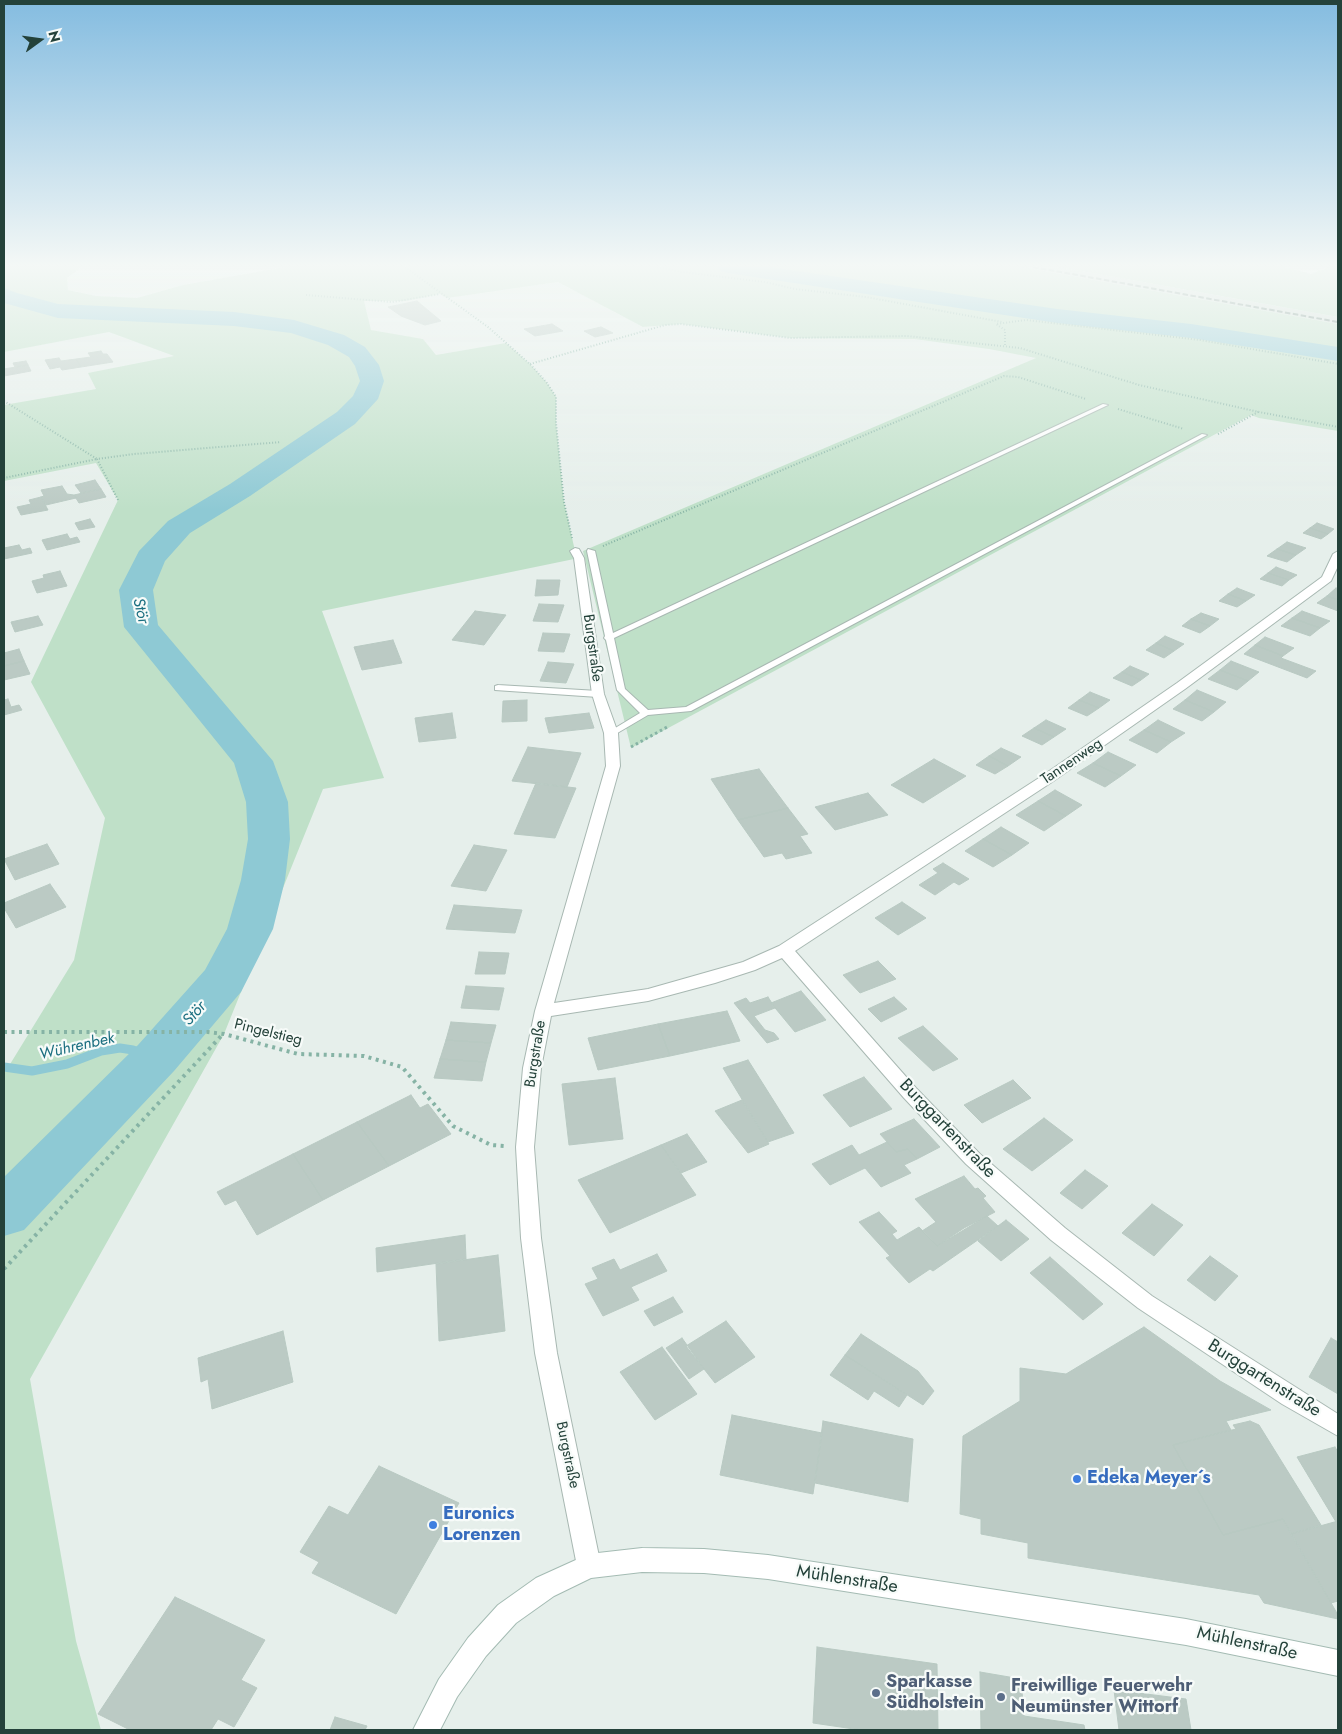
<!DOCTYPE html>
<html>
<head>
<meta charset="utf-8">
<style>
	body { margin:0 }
	#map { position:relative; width:1342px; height:1734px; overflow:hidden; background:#e6efeb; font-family:Jost,sans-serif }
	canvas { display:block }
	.frame { position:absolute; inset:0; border:5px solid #24423a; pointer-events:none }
	.north { position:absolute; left:15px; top:15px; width:50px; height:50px; -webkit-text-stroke:4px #f7fbf9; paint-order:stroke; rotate:76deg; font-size:14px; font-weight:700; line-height:20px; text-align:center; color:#24423a }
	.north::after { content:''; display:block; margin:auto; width:18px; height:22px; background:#24423a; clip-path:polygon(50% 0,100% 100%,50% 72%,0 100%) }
</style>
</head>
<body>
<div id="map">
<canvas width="1342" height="1734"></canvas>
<div class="frame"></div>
<div class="north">N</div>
</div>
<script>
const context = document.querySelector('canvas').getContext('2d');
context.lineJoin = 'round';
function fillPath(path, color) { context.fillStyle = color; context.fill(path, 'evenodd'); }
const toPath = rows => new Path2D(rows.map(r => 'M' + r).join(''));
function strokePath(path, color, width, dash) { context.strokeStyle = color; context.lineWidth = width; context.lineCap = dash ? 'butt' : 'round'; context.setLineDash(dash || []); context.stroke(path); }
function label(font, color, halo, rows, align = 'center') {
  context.font = font + ' Jost,sans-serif'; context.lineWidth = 4.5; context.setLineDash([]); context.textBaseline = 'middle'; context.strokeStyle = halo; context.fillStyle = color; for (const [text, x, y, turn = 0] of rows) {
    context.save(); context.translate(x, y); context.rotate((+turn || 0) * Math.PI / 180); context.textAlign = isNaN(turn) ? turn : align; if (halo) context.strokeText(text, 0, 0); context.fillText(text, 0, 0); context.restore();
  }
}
fillPath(toPath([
	[1022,267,1059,267,1338,317,1338,324]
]), '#d4dfda');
fillPath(toPath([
	[4,267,81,267,67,278,68,290,96,296,137,298,183,285,286,267,1022,267,1338,324,1338,431,1259,418,1251,415,631,748,583,551,1036,358,989,349,914,339,790,338,681,324,643,327,558,282,447,298,440,294,405,301,364,301,371,330,423,339,436,355,506,343,530,364,547,383,556,397,556,423,564,502,575,551,579,558,322,611,384,778,323,789,224,1034,30,1379,76,1641,101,1730,4,1730,4,1074,74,960,105,818,31,682,118,500,96,463,4,481,4,405,96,389,88,373,174,356,109,332,4,352],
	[1059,267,1284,267,1311,274,1329,267,1338,267,1338,317]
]), '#bfe0c8');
strokePath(toPath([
	[4,1067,32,1071,67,1064,101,1051,120,1048,133,1050,156,1058]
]), '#8ec9d4', 9);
fillPath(toPath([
	[718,267,770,267,1057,309,1191,324,1338,347,1338,361,1191,338,1057,323,728,273,721,271,718,267],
	[4,288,17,293,58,304,234,312,294,320,344,335,365,347,379,365,384,381,378,399,355,424,250,496,190,533,165,561,153,590,158,625,273,761,288,802,290,839,285,880,273,929,241,992,174,1071,24,1230,4,1236,4,1177,138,1045,205,970,227,929,241,880,248,839,246,802,234,763,124,627,119,590,139,551,168,521,230,484,337,412,353,396,360,381,355,366,349,357,328,345,291,333,234,326,58,318,4,303,4,288]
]), '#8ec9d4');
const building = toPath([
	[417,301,441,321,425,325,401,316,388,307,417,301],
	[552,324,563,331,535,336,524,329,552,324],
	[601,327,613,333,595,337,584,331,601,327],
	[101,351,103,354,107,354,113,362,81,367,76,359,91,357,88,353,101,351],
	[59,358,61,361,76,359,81,367,62,370,60,367,50,369,45,360,59,358],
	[26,361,28,365,15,367,13,363,26,361],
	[28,365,31,371,4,376,4,369,28,365],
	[95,480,101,489,81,493,75,485,95,480],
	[62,486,67,494,74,495,76,498,46,505,41,497,44,496,41,490,62,486],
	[101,489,106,497,79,503,74,495,101,489],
	[41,497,48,510,21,515,17,507,31,504,29,500,41,497],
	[90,519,95,527,79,530,75,523,90,519],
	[1317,523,1334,529,1328,534,1310,528,1317,523],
	[1310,528,1328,534,1321,539,1303,533,1310,528],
	[67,534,70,539,77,537,80,542,47,550,42,540,67,534],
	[1287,542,1306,548,1296,555,1277,549,1287,542],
	[19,545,22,550,30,548,32,553,4,559,4,548,19,545],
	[1277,549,1296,555,1287,562,1267,556,1277,549],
	[1276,567,1297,575,1289,580,1268,573,1276,567],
	[60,571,67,586,37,593,32,581,44,578,43,575,60,571],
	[1268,573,1289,580,1282,586,1260,579,1268,573],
	[537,580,560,580,558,595,535,596,537,580],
	[1237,588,1255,595,1246,601,1228,594,1237,588],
	[1336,588,1338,589,1338,600,1327,596,1336,588],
	[1228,594,1246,601,1237,607,1219,601,1228,594],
	[1327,596,1338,600,1338,611,1317,603,1327,596],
	[539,604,564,605,558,622,533,621,539,604],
	[475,611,506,615,484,645,452,640,475,611],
	[1302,611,1330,621,1320,628,1292,618,1302,611],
	[1201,613,1219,619,1210,626,1191,619,1201,613],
	[38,616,43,625,15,632,11,622,38,616],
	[1292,618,1320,628,1310,636,1281,626,1292,618],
	[1191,619,1210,626,1200,633,1182,626,1191,619],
	[543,633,570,634,564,652,538,651,543,633],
	[1165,636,1184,644,1174,651,1156,643,1165,636],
	[1265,637,1294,648,1283,656,1255,645,1265,637],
	[393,640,402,663,362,670,354,647,393,640],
	[1156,643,1174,651,1164,658,1146,650,1156,643],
	[1255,645,1283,656,1281,658,1316,671,1307,678,1244,654,1255,645],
	[19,649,24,661,4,666,4,653,19,649],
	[24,661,30,674,4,680,4,666,24,661],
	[1231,661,1259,672,1248,681,1220,670,1231,661],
	[548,662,574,664,566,683,540,681,548,662],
	[1130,666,1149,674,1141,680,1122,672,1130,666],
	[1220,670,1248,681,1237,690,1208,679,1220,670],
	[1122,672,1141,680,1132,686,1113,678,1122,672],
	[1197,690,1226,702,1214,712,1185,700,1197,690],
	[1090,692,1110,700,1099,708,1079,700,1090,692],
	[8,699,11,707,19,705,22,710,4,715,4,700,8,699],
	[527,700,527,721,502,722,503,701,527,700],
	[1079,700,1099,708,1087,716,1068,708,1079,700],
	[1185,700,1214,712,1202,721,1173,709,1185,700],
	[452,713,456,738,419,742,415,718,452,713],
	[589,713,594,728,549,733,545,718,589,713],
	[1046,720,1066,729,1054,737,1034,728,1046,720],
	[1158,720,1185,733,1171,742,1144,730,1158,720],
	[1034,728,1054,737,1042,745,1022,736,1034,728],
	[1144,730,1171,742,1157,753,1129,740,1144,730],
	[528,747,581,753,567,787,512,781,528,747],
	[1001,748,1021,757,1008,766,989,756,1001,748],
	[1108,752,1136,765,1121,776,1093,763,1108,752],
	[989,756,1008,766,995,774,976,765,989,756],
	[934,759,966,776,923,803,891,785,934,759],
	[1093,763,1121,776,1105,787,1077,773,1093,763],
	[759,769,788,808,738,820,711,779,759,769],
	[536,783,576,788,555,838,514,834,536,783],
	[1055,790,1082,805,1066,816,1038,801,1055,790],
	[868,793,888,815,835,830,815,807,868,793],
	[1038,801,1066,816,1044,831,1016,815,1038,801],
	[788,808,808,834,800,836,812,853,786,859,782,853,764,857,738,820,788,808],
	[1001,827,1029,843,1012,855,983,839,1001,827],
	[983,839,1012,855,993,867,965,851,983,839],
	[47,844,59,864,15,880,4,859,47,844],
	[474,845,507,850,486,891,451,886,474,845],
	[943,863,969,879,959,885,954,882,935,895,919,885,938,873,933,869,943,863],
	[50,884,66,907,16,928,4,908,4,903,50,884],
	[902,902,926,918,898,935,875,918,902,902],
	[454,905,522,910,515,933,446,929,454,905],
	[479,952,509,953,505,974,475,974,479,952],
	[878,961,896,979,860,993,843,975,878,961],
	[466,986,504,988,499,1010,461,1008,466,986],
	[801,991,826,1020,795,1032,771,1003,801,991],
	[768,997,775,1008,754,1016,765,1030,774,1033,779,1039,767,1043,734,1003,746,998,750,1003,768,997],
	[894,997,907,1009,881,1022,868,1009,894,997],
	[727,1011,740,1041,670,1056,658,1024,727,1011],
	[451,1022,496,1025,491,1043,446,1040,451,1022],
	[658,1024,670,1056,598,1070,588,1038,658,1024],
	[923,1026,958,1059,933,1071,898,1038,923,1026],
	[446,1040,491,1043,486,1062,440,1059,446,1040],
	[440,1059,486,1062,482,1081,434,1078,440,1059],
	[748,1060,794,1133,768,1142,723,1068,748,1060],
	[864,1077,892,1109,850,1127,823,1095,864,1077],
	[615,1078,623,1139,569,1145,562,1084,615,1078],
	[1013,1080,1031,1098,982,1123,964,1105,1013,1080],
	[411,1095,420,1108,428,1104,451,1134,389,1166,357,1122,411,1095],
	[742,1100,769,1144,748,1153,715,1111,742,1100],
	[1044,1118,1073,1140,1032,1171,1003,1149,1044,1118],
	[914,1119,940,1147,917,1159,908,1149,896,1152,880,1134,914,1119],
	[357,1122,389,1166,323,1200,293,1154,357,1122],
	[687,1134,707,1162,681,1173,661,1145,687,1134],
	[887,1142,896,1152,908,1149,917,1159,904,1165,911,1173,881,1187,865,1168,830,1185,812,1164,852,1145,859,1155,887,1142],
	[661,1145,696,1195,610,1233,578,1180,661,1145],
	[293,1154,323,1200,257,1235,236,1200,225,1205,217,1192,293,1154],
	[1085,1170,1108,1186,1082,1209,1060,1193,1085,1170],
	[964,1176,975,1189,978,1188,986,1196,983,1198,995,1212,964,1228,937,1246,922,1231,936,1222,915,1199,964,1176],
	[1152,1204,1183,1225,1154,1256,1122,1233,1152,1204],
	[879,1212,897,1231,892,1234,897,1240,919,1227,937,1246,987,1216,998,1226,933,1271,930,1269,909,1283,886,1258,890,1256,859,1222,879,1212],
	[1006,1220,1029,1239,1001,1261,978,1241,1006,1220],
	[465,1235,466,1259,377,1272,376,1248,465,1235],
	[657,1254,667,1271,631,1287,639,1300,603,1316,585,1284,598,1279,592,1268,614,1259,620,1270,657,1254],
	[498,1255,505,1331,439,1341,436,1264,498,1255],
	[1210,1256,1238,1276,1215,1301,1187,1280,1210,1256],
	[1050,1257,1103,1304,1083,1320,1030,1273,1050,1257],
	[673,1297,683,1312,654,1326,644,1311,673,1297],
	[726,1321,755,1357,715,1383,686,1346,726,1321],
	[1144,1327,1220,1381,1271,1410,1226,1421,1231,1430,1173,1445,1223,1535,1283,1519,1338,1615,1338,1619,1264,1603,1259,1595,1028,1558,1028,1543,981,1534,981,1519,960,1514,963,1436,1020,1401,1020,1368,1066,1374,1144,1327],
	[283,1331,293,1382,212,1409,208,1379,201,1382,198,1358,283,1331],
	[861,1334,918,1371,934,1391,923,1405,845,1355,861,1334],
	[682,1338,704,1369,689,1379,666,1348,682,1338],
	[1331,1338,1338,1342,1338,1394,1309,1377,1331,1338],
	[662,1347,697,1394,655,1420,620,1372,662,1347],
	[845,1355,907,1395,899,1407,874,1391,868,1400,830,1375,845,1355],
	[732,1415,822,1433,813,1494,720,1475,732,1415],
	[823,1421,913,1439,908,1502,815,1483,823,1421],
	[1250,1421,1259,1425,1321,1525,1291,1534,1283,1519,1223,1535,1173,1445,1236,1429,1233,1425,1250,1421],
	[1335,1447,1338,1452,1338,1521,1336,1522,1297,1457,1335,1447],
	[379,1466,459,1503,396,1614,312,1573,319,1562,300,1552,329,1506,348,1515,379,1466],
	[1338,1521,1338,1601,1331,1603,1291,1534,1338,1521],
	[175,1597,265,1640,241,1680,257,1688,234,1727,218,1719,211,1730,130,1730,98,1714,175,1597],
	[817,1647,937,1664,938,1730,861,1730,813,1723,817,1647],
	[980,1672,1021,1679,1024,1716,1084,1725,1085,1730,981,1730,980,1672],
	[1114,1690,1186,1699,1191,1730,1119,1730,1114,1690],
	[335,1717,367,1726,365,1730,330,1730,335,1717]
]);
fillPath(building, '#bbcac4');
strokePath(building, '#b8c9c2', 1);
const lane = toPath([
	[1103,404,1108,405,614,638,625,689,648,710,686,707,1202,434,1207,435,691,711,648,715,614,735,611,736,607,733,640,713,617,690,606,640,604,638,605,636,587,551,588,549,595,551,613,633,1103,404],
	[498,685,598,691,602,694,598,697,495,690,495,686,498,685]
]);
const street = toPath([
	[575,548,579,549,584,558,604,694,618,733,620,766,554,1003,648,989,743,962,779,946,1042,776,1177,683,1322,577,1333,554,1338,551,1338,566,1331,581,1185,689,1052,782,795,951,916,1088,980,1154,1065,1228,1152,1296,1338,1414,1338,1436,1282,1404,1138,1308,1051,1240,966,1164,904,1098,782,958,755,970,715,983,648,1001,551,1016,541,1068,534,1147,541,1238,557,1353,601,1566,598,1575,589,1578,580,1575,577,1566,535,1353,521,1238,516,1147,523,1068,535,1011,606,766,604,733,592,694,574,558,570,551,575,548]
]);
const secondary = toPath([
	[642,1548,704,1549,768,1555,1186,1619,1338,1650,1338,1676,1186,1645,768,1579,704,1573,642,1572,591,1578,554,1596,516,1623,486,1656,457,1697,440,1730,413,1730,439,1679,468,1638,498,1605,536,1578,589,1554,642,1548]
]);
strokePath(lane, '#a8b8b2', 2);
strokePath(street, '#a8b8b2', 2);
strokePath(secondary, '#a4bbb3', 2);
strokePath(toPath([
	[405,267,488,327,530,364,547,383,556,397,556,423,564,502,572,538],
	[657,267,682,272,765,282,795,289,866,297,1002,322],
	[306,295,392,302,440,294],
	[1005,345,1005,330,996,324,1026,320,1200,340,1338,364],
	[530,364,665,325,681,324,790,338,907,336,1020,348,1139,385,1259,412,1338,427],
	[4,401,97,459,4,478],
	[1118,409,1184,429],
	[1218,434,1258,412],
	[118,500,97,459,134,454,281,442],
	[603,546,1004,376,1018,377,1086,399]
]), '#86b3a5', 2, [1, 2]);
strokePath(toPath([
	[631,747,669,726]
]), '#86b3a5', 3, [2.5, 3]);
strokePath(toPath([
	[4,1032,208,1032,224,1034,298,1054,364,1056,402,1067,453,1126,491,1145,505,1146],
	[4,1269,223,1034]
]), '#86b3a5', 4, [3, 4.5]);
fillPath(lane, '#fff');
fillPath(street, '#fff');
fillPath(secondary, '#fff');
strokePath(toPath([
	[1033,267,1338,322]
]), '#5f7d75', 2, [5.5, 2.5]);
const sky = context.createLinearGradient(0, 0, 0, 510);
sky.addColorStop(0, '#84bce0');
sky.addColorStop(0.52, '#f4f8f6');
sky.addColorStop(1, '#f4f8f600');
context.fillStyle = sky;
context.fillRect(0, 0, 1342, 510);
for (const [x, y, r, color] of [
	[1077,1479,5,"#3f7fe0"],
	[433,1525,5,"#3f7fe0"],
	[876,1693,5,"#5c6f8a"],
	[1001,1697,5,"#5c6f8a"]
]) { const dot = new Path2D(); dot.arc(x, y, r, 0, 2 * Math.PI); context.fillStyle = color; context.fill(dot); strokePath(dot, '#f7fbf9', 2); }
label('15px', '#24423a', '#f7fbf9', [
	["Burgstraße",592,648,82],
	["Tannenweg",1072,762,-34],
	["Pingelstieg",268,1033,14],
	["Burgstraße",536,1054,-81],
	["Burgstraße",567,1455,78]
]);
label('italic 16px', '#1c6f80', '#f7fbf9', [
	["Stör",140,611,77],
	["Stör",195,1014,-49],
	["Wührenbek",77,1047,-13]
]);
label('18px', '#24423a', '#f7fbf9', [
	["Burggartenstraße",947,1129,46],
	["Burggartenstraße",1264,1379,32],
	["Mühlenstraße",847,1580,9],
	["Mühlenstraße",1247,1644,12]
]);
label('bold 18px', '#366cbe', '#f7fbf9', [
	["Edeka Meyer´s",1087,1479],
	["Euronics",443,1515],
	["Lorenzen",443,1536]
], 'left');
label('bold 18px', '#4e5e75', '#f7fbf9', [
	["Sparkasse",886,1683],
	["Südholstein",886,1704],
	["Freiwillige Feuerwehr",1011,1687],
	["Neumünster Wittorf",1011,1708]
], 'left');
</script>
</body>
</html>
